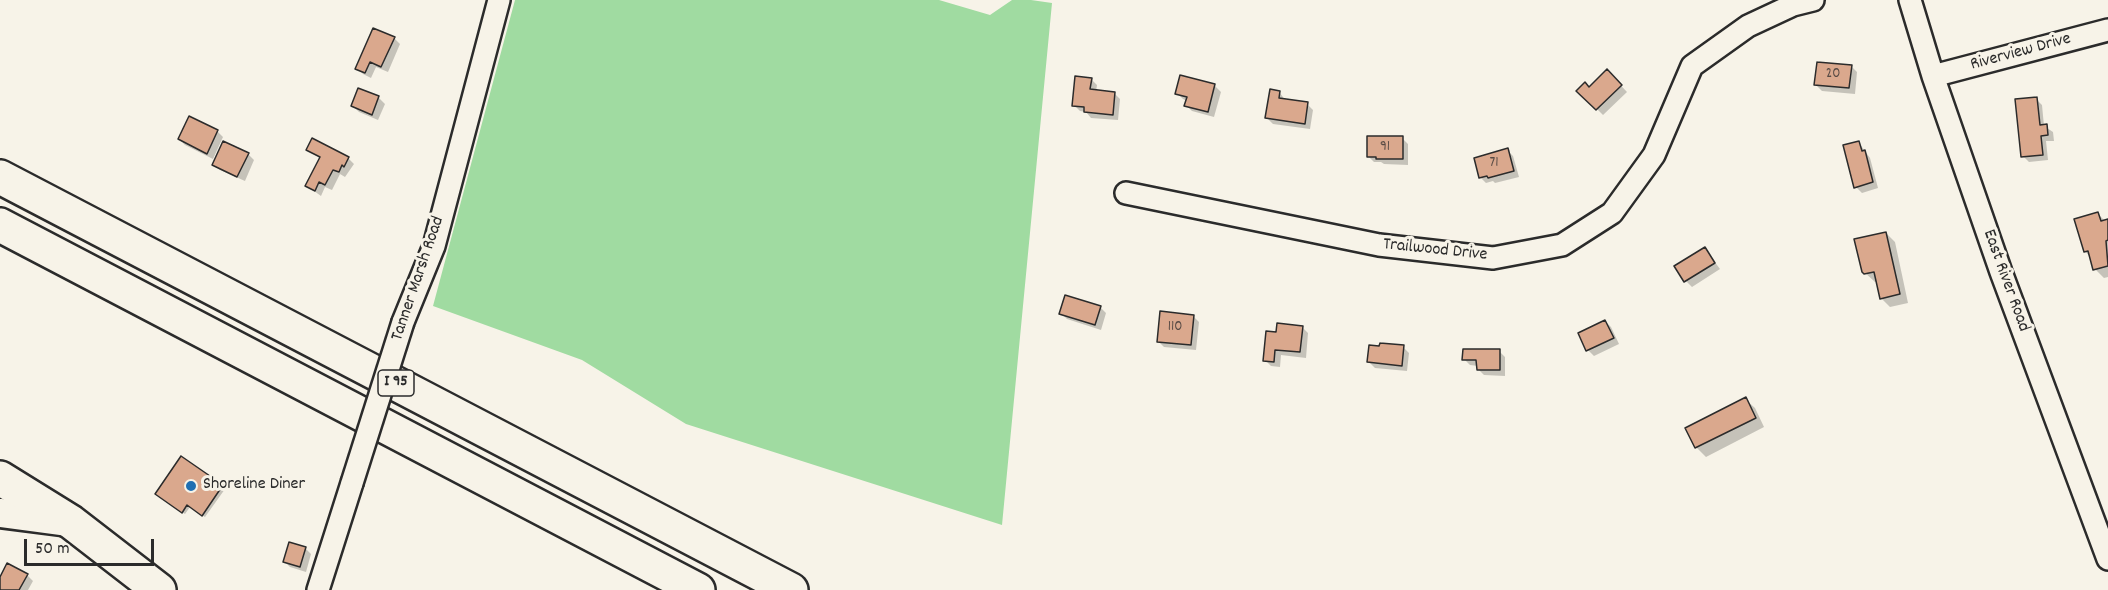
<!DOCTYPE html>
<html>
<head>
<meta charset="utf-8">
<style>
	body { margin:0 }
	#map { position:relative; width:2108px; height:590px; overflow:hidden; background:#f7f3e8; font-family:Dekko,sans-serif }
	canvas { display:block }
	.scale { position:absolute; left:24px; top:539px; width:130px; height:27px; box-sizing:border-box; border:3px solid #2b2b2b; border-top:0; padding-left:8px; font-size:18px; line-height:21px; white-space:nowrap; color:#2b2b2b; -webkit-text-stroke:4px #f7f3e8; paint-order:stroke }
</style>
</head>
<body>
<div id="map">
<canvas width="2108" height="590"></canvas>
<div class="scale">50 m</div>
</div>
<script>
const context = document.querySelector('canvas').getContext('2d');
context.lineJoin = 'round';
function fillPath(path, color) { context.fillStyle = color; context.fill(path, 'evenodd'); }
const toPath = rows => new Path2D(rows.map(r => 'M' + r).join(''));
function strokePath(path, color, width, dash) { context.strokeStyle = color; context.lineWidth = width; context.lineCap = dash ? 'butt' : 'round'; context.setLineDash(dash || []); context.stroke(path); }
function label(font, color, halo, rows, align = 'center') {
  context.font = font + ' Dekko,sans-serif'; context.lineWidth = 6; context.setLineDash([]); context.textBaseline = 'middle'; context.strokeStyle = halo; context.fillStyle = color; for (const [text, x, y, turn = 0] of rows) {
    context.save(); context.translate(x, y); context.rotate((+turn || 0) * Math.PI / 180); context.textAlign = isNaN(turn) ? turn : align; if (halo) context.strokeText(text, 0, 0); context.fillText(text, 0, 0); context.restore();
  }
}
fillPath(toPath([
	[515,0,939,0,990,15,1012,0,1031,0,1052,3,1002,525,686,424,582,360,433,306]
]), '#a0dba1');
fillPath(toPath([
	[394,38,400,44,388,72,376,67,371,78,363,74,357,68],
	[1851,66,1857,72,1855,94,1822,91,1816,85],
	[1607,71,1627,92,1603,115,1579,91,1589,88],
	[1181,77,1215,86,1221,92,1214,117,1192,111,1186,105,1187,101,1183,99,1177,93],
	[1091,79,1097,85,1096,92,1114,93,1120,99,1118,120,1091,118,1086,112,1080,111,1074,105],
	[359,90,379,98,385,104,378,120,359,112,353,106],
	[1280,93,1285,100,1307,104,1313,110,1310,129,1273,124,1267,118],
	[2036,99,2042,105,2044,126,2053,132,2054,141,2046,141,2048,160,2029,162,2023,156],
	[217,131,223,137,213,159,185,145,179,139],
	[1402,138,1408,144,1408,165,1384,164,1381,162,1374,162,1368,156],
	[224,143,248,154,254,160,245,181,220,170,214,164],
	[1859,143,1870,158,1878,188,1862,193,1856,187],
	[308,150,348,158,354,164,345,177,340,174,332,190,325,187,321,196,307,186,321,159],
	[1507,150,1513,156,1519,177,1495,183,1493,181,1486,183,1480,177],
	[2098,214,2106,222,2108,221,2108,277,2104,278,2095,269,2091,258,2085,251],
	[1886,233,1895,242,1908,303,1890,307,1881,298,1877,282,1875,282,1863,271],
	[1705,249,1720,269,1692,287,1686,281],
	[1100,307,1106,313,1101,330,1067,319,1061,313],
	[1193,316,1199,322,1196,350,1164,347,1158,341],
	[1605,321,1611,327,1619,344,1594,356,1588,350,1580,333],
	[1302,327,1308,333,1306,358,1281,355,1280,367,1271,366,1265,360,1277,333],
	[1403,347,1409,353,1407,371,1375,368,1369,362],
	[1499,351,1505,357,1505,376,1484,375,1478,369,1478,366,1470,365,1464,359],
	[1745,399,1755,408,1764,427,1706,457,1696,447,1687,429],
	[181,458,225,489,205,517,190,507,185,514,159,496],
	[305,548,311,554,306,572,290,567,284,561],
	[27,575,33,581,28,590,0,590,0,580]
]), '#0003');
const building = toPath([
	[373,28,395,37,381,67,370,62,365,73,355,69,373,28],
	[1817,62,1852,65,1849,88,1814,85,1817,62],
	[1607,69,1622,85,1596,110,1576,91,1585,82,1589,87,1607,69],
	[1180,75,1215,84,1208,112,1184,106,1187,97,1175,94,1180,75],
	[1075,76,1092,78,1090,89,1115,92,1113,115,1084,112,1084,107,1072,106,1075,76],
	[358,88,379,96,372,115,351,106,358,88],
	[1270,89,1280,91,1279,98,1308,102,1305,124,1265,118,1270,89],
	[2037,97,2040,125,2047,124,2048,135,2041,136,2043,155,2021,157,2015,99,2037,97],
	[189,116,218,130,207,154,178,139,189,116],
	[1367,136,1403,136,1403,159,1376,159,1376,157,1367,157,1367,136],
	[312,138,349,157,344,167,342,165,339,172,333,170,325,185,319,182,315,191,305,186,320,157,306,150,312,138],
	[223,141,249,153,237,177,212,165,223,141],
	[1859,141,1862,151,1865,150,1873,182,1854,188,1843,145,1859,141],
	[1508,148,1514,171,1488,178,1487,176,1479,178,1474,158,1508,148],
	[2098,212,2101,221,2108,219,2108,240,2106,241,2108,266,2093,270,2088,251,2084,252,2074,219,2098,212],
	[1886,232,1900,294,1880,299,1874,272,1864,274,1862,272,1854,239,1886,232],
	[1705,247,1715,263,1684,282,1674,266,1705,247],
	[1065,295,1101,306,1095,325,1059,314,1065,295],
	[1160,311,1194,315,1191,345,1157,342,1160,311],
	[1605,320,1614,338,1586,351,1578,333,1605,320],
	[1277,323,1303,326,1300,352,1275,350,1274,362,1263,361,1266,331,1276,332,1277,323],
	[1380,343,1404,345,1402,366,1367,362,1369,345,1379,346,1380,343],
	[1463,349,1500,349,1500,370,1477,370,1476,360,1462,360,1463,349],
	[1746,397,1756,418,1695,448,1685,428,1746,397],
	[181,456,223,485,202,516,187,505,182,513,155,494,181,456],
	[289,542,306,547,300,567,283,562,289,542],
	[7,563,28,574,19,590,0,590,0,577,7,563]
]);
fillPath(building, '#daa88d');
strokePath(building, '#2b2b2b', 1.5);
const minor = toPath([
	[1910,0,1933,76,2001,272,2108,559],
	[1933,76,2108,30],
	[1126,193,1379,245,1493,258,1562,245,1612,213,1654,155,1692,66,1748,26,1793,5,1813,0],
	[403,322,434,246,499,0],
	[318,590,352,483]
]);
const secondary = toPath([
	[0,513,69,522]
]);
const primary = toPath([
	[0,478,71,522,159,590]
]);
const motorway = toPath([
	[0,177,791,590],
	[0,225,698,590]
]);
strokePath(minor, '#2b2b2b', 26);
strokePath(secondary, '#2b2b2b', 33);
strokePath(primary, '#2b2b2b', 38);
strokePath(motorway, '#2b2b2b', 38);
strokePath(minor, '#f7f3e8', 21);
strokePath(secondary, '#f7f3e8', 28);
strokePath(primary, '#f7f3e8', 33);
strokePath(motorway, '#f7f3e8', 33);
const minorBridge = toPath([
	[352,483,403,322]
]);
strokePath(minorBridge, '#2b2b2b', 26, []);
strokePath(minorBridge, '#f7f3e8', 21);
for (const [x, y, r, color] of [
	[191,486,6,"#1f6fb2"]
]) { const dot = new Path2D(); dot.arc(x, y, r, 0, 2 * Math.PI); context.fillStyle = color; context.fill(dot); strokePath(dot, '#f7f3e8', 2); }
label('15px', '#574a44', null, [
	["20",1833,75],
	["91",1385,148],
	["71",1494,164],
	["110",1175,328]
]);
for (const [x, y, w] of [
	[396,383,36]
]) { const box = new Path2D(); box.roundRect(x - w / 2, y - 13, w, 26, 4.5); context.fillStyle = '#f7f3e8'; context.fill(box); strokePath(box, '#2b2b2b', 1.5); }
label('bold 16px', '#2b2b2b', null, [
	["I 95",396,383]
]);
label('18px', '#2b2b2b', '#f7f3e8', [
	["Riverview Drive",2021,53,-15],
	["Trailwood Drive",1435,251,6],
	["Tanner Marsh Road",419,279,-71],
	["East River Road",2005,281,70]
]);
label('18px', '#2b2b2b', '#f7f3e8', [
	["Shoreline Diner",203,486]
], 'left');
</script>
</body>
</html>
